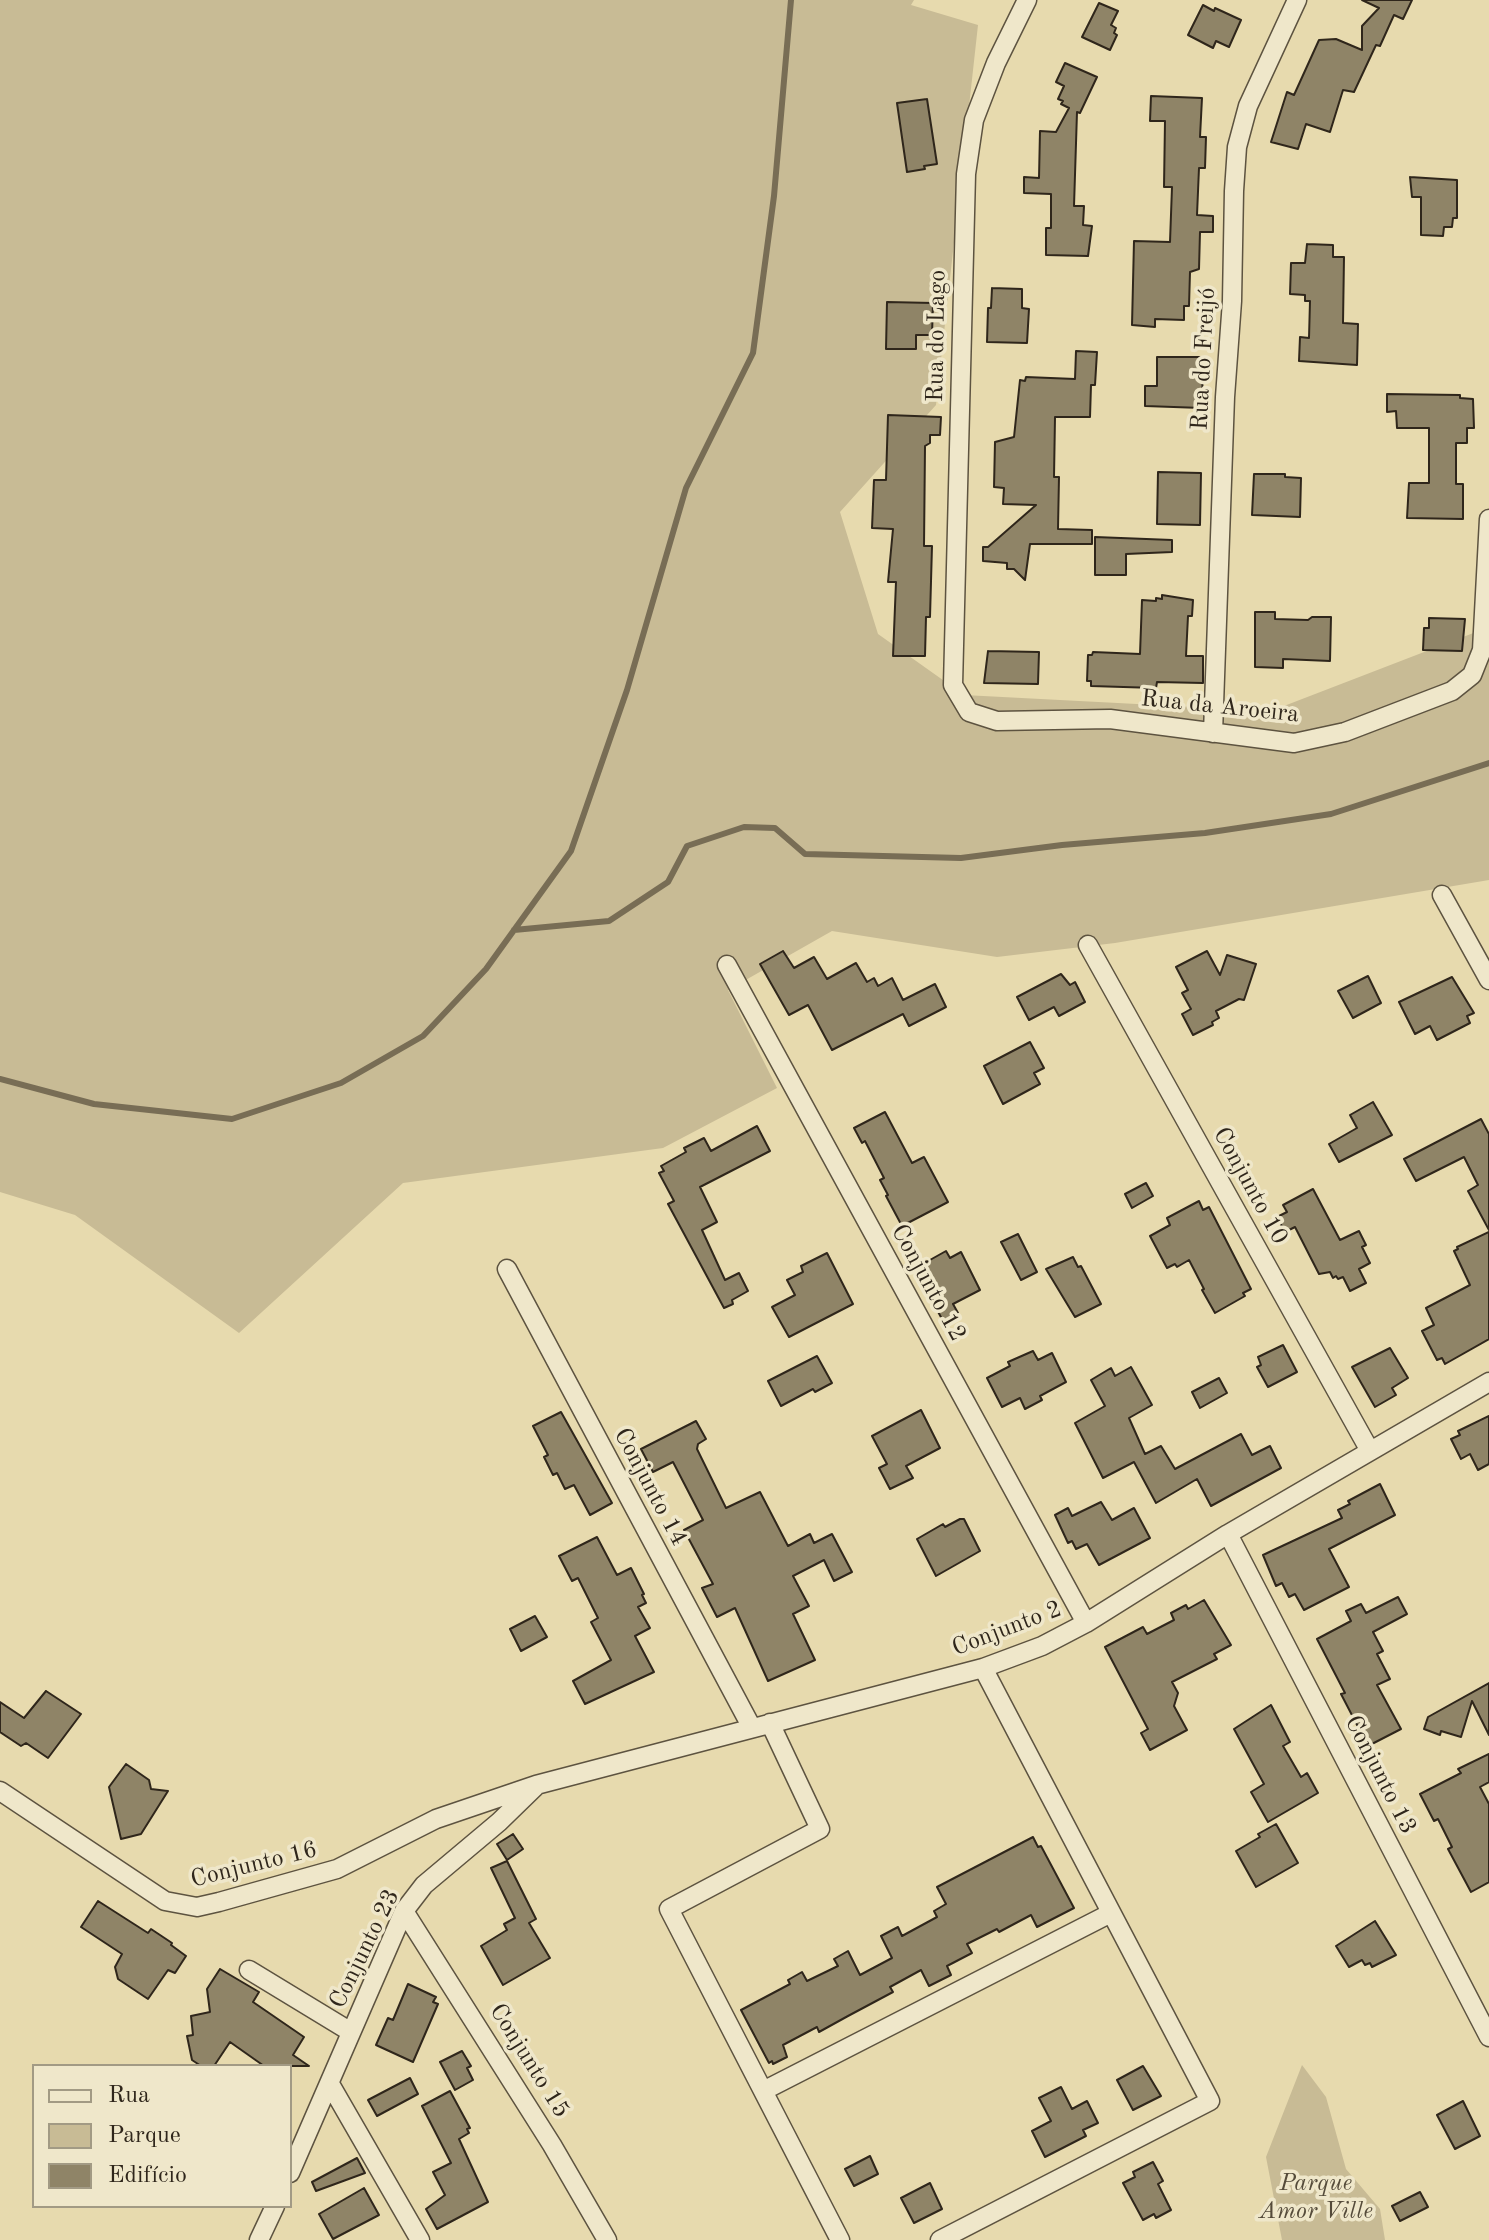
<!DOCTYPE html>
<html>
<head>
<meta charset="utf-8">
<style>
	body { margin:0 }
	#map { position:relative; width:1489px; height:2240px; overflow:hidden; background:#e7daae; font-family:"Old Standard TT",serif }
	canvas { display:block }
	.legend { position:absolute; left:32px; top:2064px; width:260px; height:144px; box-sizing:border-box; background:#efe7ca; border:2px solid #a29a84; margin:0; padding:10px 14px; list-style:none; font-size:24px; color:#2f261b }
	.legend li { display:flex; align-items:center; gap:16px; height:40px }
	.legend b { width:40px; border:2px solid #a29a84 }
</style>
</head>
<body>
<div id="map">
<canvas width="1489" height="2240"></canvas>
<ul class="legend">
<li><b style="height:10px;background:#efe7ca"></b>Rua</li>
<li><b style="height:22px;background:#c8bb95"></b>Parque</li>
<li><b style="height:22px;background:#8f8467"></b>Edifício</li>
</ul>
</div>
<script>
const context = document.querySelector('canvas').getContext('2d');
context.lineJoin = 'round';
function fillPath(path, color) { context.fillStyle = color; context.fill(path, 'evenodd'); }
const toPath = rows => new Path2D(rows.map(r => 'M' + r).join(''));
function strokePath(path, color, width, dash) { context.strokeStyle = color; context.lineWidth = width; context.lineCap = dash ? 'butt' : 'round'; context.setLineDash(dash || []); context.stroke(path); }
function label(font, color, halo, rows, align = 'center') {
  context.font = font + ' "Old Standard TT",serif'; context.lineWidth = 7; context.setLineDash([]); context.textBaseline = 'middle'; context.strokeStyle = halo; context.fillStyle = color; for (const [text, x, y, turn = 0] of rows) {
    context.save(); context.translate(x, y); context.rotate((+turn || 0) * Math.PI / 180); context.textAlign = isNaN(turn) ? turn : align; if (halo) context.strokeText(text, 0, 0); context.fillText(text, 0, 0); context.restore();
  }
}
fillPath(toPath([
	[0,0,914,0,911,5,978,25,936,405,840,512,878,634,964,695,1271,711,1489,627,1489,880,1115,943,997,957,832,931,728,990,777,1088,663,1148,403,1183,239,1333,75,1215,0,1192],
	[1302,2065,1326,2097,1346,2169,1380,2209,1385,2240,1282,2240,1266,2157]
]), '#c8bb95');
strokePath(toPath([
	[514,930,609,921,668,882,687,846,744,827,775,828,805,854,961,858,1062,845,1205,833,1331,814,1489,763],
	[0,1079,94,1104,232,1119,341,1083,423,1036,486,969,571,851,627,690,686,488,753,353,774,196,791,0]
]), '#786d55', 6);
const building = toPath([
	[1362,0,1412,0,1403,19,1394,15,1380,46,1376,45,1354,92,1343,90,1330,132,1306,124,1298,149,1271,142,1287,92,1294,95,1319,40,1336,39,1362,50,1362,26,1379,8,1362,0],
	[1099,3,1118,11,1111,25,1116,28,1114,33,1117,35,1110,50,1082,37,1099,3],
	[1203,5,1214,11,1215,8,1241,20,1229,47,1216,41,1213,48,1188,35,1203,5],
	[1065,63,1097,77,1080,113,1077,112,1074,206,1084,206,1083,225,1092,226,1088,256,1046,255,1046,228,1051,228,1051,194,1024,193,1024,177,1039,178,1040,131,1056,132,1069,108,1061,104,1063,101,1058,99,1064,86,1056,82,1065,63],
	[1151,96,1202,98,1200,137,1206,137,1205,168,1199,168,1197,215,1213,216,1213,232,1200,232,1199,269,1190,272,1189,306,1184,306,1184,320,1155,319,1155,327,1132,325,1134,241,1170,242,1172,187,1164,187,1165,121,1150,121,1151,96],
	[927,99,937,164,924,166,925,169,907,172,897,103,927,99],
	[1410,177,1457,180,1457,218,1453,218,1452,227,1444,227,1443,236,1421,235,1421,197,1412,197,1410,177],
	[1307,244,1333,245,1333,257,1344,257,1343,323,1358,324,1357,365,1299,361,1300,337,1309,338,1310,301,1305,301,1305,295,1290,294,1291,263,1305,263,1307,244],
	[992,288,1022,289,1022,308,1029,309,1027,343,987,342,988,308,991,308,992,288],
	[887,302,933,303,932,335,916,335,916,349,886,349,887,302],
	[1076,351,1097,352,1095,385,1091,385,1090,417,1055,417,1054,477,1059,477,1058,529,1092,530,1092,544,1030,544,1025,580,1014,569,1007,569,1007,563,983,561,983,547,988,547,1036,505,1003,504,1004,488,994,487,995,442,1014,437,1020,380,1025,381,1026,377,1075,379,1076,351],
	[1157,357,1203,357,1202,408,1145,406,1145,386,1157,386,1157,357],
	[1387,394,1460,395,1460,398,1473,399,1474,428,1467,428,1467,443,1456,443,1456,484,1463,484,1463,519,1407,518,1409,483,1429,483,1429,428,1397,428,1396,411,1387,412,1387,394],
	[888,415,941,417,940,435,930,435,930,443,925,446,924,546,932,546,930,617,926,617,925,656,893,656,896,582,888,582,893,529,872,528,874,480,886,480,888,415],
	[1158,472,1201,473,1200,525,1157,524,1158,472],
	[1254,474,1285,474,1285,477,1301,478,1300,517,1252,515,1254,474],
	[1095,537,1172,540,1172,552,1126,554,1126,575,1095,575,1095,537],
	[1162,595,1193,600,1192,616,1188,616,1186,656,1203,656,1203,683,1157,682,1156,688,1091,686,1091,681,1087,681,1088,655,1092,655,1093,652,1140,654,1142,600,1156,601,1156,598,1162,599,1162,595],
	[1255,612,1275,612,1275,619,1308,620,1312,617,1331,617,1330,661,1283,659,1283,668,1255,667,1255,612],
	[1429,618,1465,619,1462,651,1423,650,1424,628,1429,628,1429,618],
	[988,651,1039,652,1038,684,984,683,988,651],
	[783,951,794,968,814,957,827,979,856,963,867,982,874,978,878,986,892,978,903,1000,935,984,946,1007,909,1026,903,1014,832,1050,808,1005,789,1015,760,964,783,951],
	[1207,951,1220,975,1227,955,1256,964,1244,1000,1239,999,1216,1011,1219,1018,1212,1022,1213,1025,1193,1035,1182,1014,1191,1009,1182,993,1188,990,1176,967,1207,951],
	[1061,974,1070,985,1075,982,1085,1002,1059,1016,1054,1007,1029,1020,1017,997,1061,974],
	[1368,976,1381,1003,1353,1018,1338,991,1368,976],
	[1452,977,1474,1013,1467,1016,1470,1023,1437,1040,1430,1026,1415,1034,1399,1002,1452,977],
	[1030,1042,1044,1068,1034,1073,1040,1084,1003,1104,984,1066,1030,1042],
	[1373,1102,1392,1135,1339,1162,1329,1144,1357,1128,1350,1115,1373,1102],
	[885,1112,912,1163,924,1157,948,1202,902,1226,886,1196,888,1195,880,1180,884,1178,865,1141,862,1143,854,1128,885,1112],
	[1481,1119,1489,1134,1489,1230,1468,1191,1478,1185,1464,1157,1416,1181,1404,1159,1481,1119],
	[757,1126,770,1151,700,1187,717,1222,702,1230,725,1280,739,1273,748,1291,732,1300,733,1304,724,1308,668,1204,674,1201,659,1173,664,1171,661,1166,686,1152,684,1148,704,1138,711,1151,757,1126],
	[1146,1183,1153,1196,1132,1208,1125,1194,1146,1183],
	[1313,1189,1340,1240,1359,1231,1366,1245,1362,1247,1370,1263,1359,1269,1366,1283,1350,1291,1343,1277,1338,1279,1336,1276,1333,1278,1330,1272,1319,1274,1295,1227,1285,1232,1277,1217,1287,1212,1283,1205,1313,1189],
	[1199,1201,1203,1210,1209,1207,1251,1289,1243,1293,1245,1296,1215,1313,1202,1290,1204,1289,1189,1260,1177,1267,1175,1264,1167,1268,1150,1236,1170,1225,1167,1218,1199,1201],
	[1489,1232,1489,1339,1445,1364,1442,1358,1437,1360,1422,1331,1434,1325,1426,1308,1470,1285,1454,1251,1458,1249,1457,1247,1489,1232],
	[1018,1234,1037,1272,1021,1280,1001,1242,1018,1234],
	[946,1251,950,1258,961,1252,980,1290,953,1304,958,1313,943,1321,935,1306,941,1303,921,1265,946,1251],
	[827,1253,853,1304,789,1337,772,1307,795,1295,787,1280,803,1272,801,1266,827,1253],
	[1073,1257,1078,1267,1081,1266,1101,1304,1075,1317,1046,1269,1073,1257],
	[1283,1345,1297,1372,1268,1387,1257,1367,1261,1365,1258,1357,1283,1345],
	[1390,1348,1408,1378,1392,1388,1396,1395,1375,1407,1352,1367,1390,1348],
	[1033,1351,1038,1360,1052,1353,1066,1382,1040,1396,1042,1400,1025,1409,1020,1398,1002,1407,987,1378,1010,1366,1008,1362,1033,1351],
	[817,1356,832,1383,815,1392,813,1389,781,1406,768,1381,817,1356],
	[1131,1367,1152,1405,1129,1418,1145,1454,1161,1446,1175,1469,1241,1434,1252,1455,1270,1446,1281,1468,1211,1506,1197,1479,1156,1503,1134,1462,1103,1478,1075,1423,1105,1406,1091,1380,1111,1368,1115,1376,1131,1367],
	[1219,1378,1227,1393,1200,1408,1192,1392,1219,1378],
	[921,1410,940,1448,906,1466,913,1478,890,1489,879,1468,887,1464,872,1436,921,1410],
	[561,1412,612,1503,590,1515,574,1485,565,1489,557,1473,553,1475,544,1457,548,1455,533,1426,561,1412],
	[1489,1416,1489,1464,1478,1470,1470,1454,1461,1459,1451,1439,1460,1435,1458,1431,1489,1416],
	[696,1421,706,1439,698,1444,697,1449,726,1508,760,1492,788,1546,810,1534,814,1543,832,1534,852,1572,834,1581,824,1560,793,1576,809,1606,793,1614,815,1660,768,1681,735,1608,717,1617,702,1588,713,1584,684,1530,703,1520,673,1462,653,1472,641,1449,696,1421],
	[1380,1484,1395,1515,1329,1549,1349,1587,1304,1610,1295,1594,1289,1597,1282,1583,1276,1586,1263,1555,1342,1518,1338,1510,1350,1504,1348,1501,1380,1484],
	[1101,1502,1112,1520,1134,1508,1150,1538,1099,1565,1087,1544,1076,1549,1072,1541,1068,1543,1055,1515,1068,1508,1072,1516,1101,1502],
	[960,1519,964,1519,980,1551,936,1576,917,1539,943,1524,945,1527,960,1519],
	[597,1537,617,1575,631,1568,644,1594,642,1595,646,1603,638,1607,650,1628,635,1636,654,1672,585,1704,573,1681,611,1660,591,1622,598,1618,578,1578,572,1581,559,1556,597,1537],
	[1398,1597,1407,1614,1373,1632,1383,1651,1377,1654,1390,1679,1377,1685,1401,1729,1368,1746,1341,1694,1345,1693,1317,1639,1351,1621,1346,1611,1361,1604,1366,1613,1398,1597],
	[1204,1600,1231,1645,1214,1654,1217,1659,1172,1682,1178,1693,1174,1706,1187,1730,1150,1750,1141,1733,1148,1729,1105,1647,1143,1627,1147,1634,1174,1620,1171,1613,1186,1605,1188,1609,1204,1600],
	[535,1616,547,1637,521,1651,510,1629,535,1616],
	[1489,1683,1489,1735,1472,1701,1461,1737,1441,1731,1440,1735,1424,1729,1428,1717,1489,1683],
	[46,1691,81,1714,48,1758,26,1743,21,1746,0,1732,0,1702,24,1718,46,1691],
	[1271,1705,1290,1742,1283,1746,1301,1777,1307,1773,1318,1793,1268,1822,1251,1792,1264,1784,1234,1729,1271,1705],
	[1489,1754,1489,1782,1480,1787,1489,1804,1489,1882,1471,1892,1448,1849,1452,1847,1438,1819,1434,1821,1420,1794,1461,1773,1458,1769,1489,1754],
	[126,1764,149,1780,151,1789,168,1791,141,1834,121,1839,109,1787,126,1764],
	[1276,1824,1298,1863,1256,1887,1236,1851,1260,1837,1258,1834,1276,1824],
	[513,1834,523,1849,507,1860,497,1844,513,1834],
	[1033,1837,1038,1847,1041,1846,1074,1908,1037,1927,1031,1915,999,1932,997,1929,967,1944,972,1953,947,1966,951,1975,929,1986,921,1970,890,1987,893,1992,848,2016,819,2032,817,2027,783,2045,787,2057,773,2064,772,2061,769,2063,741,2010,790,1984,788,1980,802,1972,807,1981,838,1966,834,1959,848,1951,860,1975,892,1958,881,1936,898,1927,902,1936,937,1917,934,1911,946,1904,937,1887,1033,1837],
	[507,1861,536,1919,529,1923,550,1958,503,1985,481,1946,507,1930,504,1924,515,1918,491,1868,507,1861],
	[98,1901,148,1933,151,1929,172,1943,171,1945,186,1956,175,1973,168,1970,148,1999,118,1979,115,1967,122,1954,81,1927,98,1901],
	[1375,1921,1396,1955,1372,1967,1370,1963,1365,1965,1362,1960,1349,1967,1336,1946,1375,1921],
	[220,1969,259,1992,253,2002,304,2037,293,2055,309,2066,264,2066,230,2042,214,2066,201,2066,192,2060,187,2036,193,2035,191,2016,210,2012,207,1989,220,1969],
	[408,1984,436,1997,433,2002,438,2004,413,2062,376,2045,388,2018,393,2020,408,1984],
	[462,2051,471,2066,467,2068,473,2080,455,2090,440,2062,462,2051],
	[1143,2066,1161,2096,1133,2110,1117,2080,1143,2066],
	[410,2078,418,2094,377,2116,368,2100,410,2078],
	[1061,2087,1072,2109,1087,2101,1098,2123,1083,2130,1086,2136,1045,2157,1032,2131,1051,2121,1039,2098,1061,2087],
	[450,2091,470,2128,467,2129,469,2133,459,2139,488,2202,437,2229,426,2209,445,2195,433,2172,451,2163,422,2106,450,2091],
	[1463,2101,1480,2136,1455,2149,1437,2115,1463,2101],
	[870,2156,878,2174,854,2186,845,2169,870,2156],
	[357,2158,365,2173,316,2191,312,2182,357,2158],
	[1153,2162,1163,2181,1158,2184,1171,2210,1156,2218,1154,2214,1143,2220,1123,2183,1135,2177,1133,2172,1153,2162],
	[930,2183,942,2209,914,2223,901,2198,930,2183],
	[364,2188,379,2215,333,2239,319,2214,364,2188],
	[1420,2192,1428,2207,1400,2221,1392,2206,1420,2192]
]);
fillPath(building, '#8f8467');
strokePath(building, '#2f261b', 2);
const minor = toPath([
	[1027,0,996,63,974,120,966,174,953,685,969,712,997,721,1110,719,1294,743,1345,732,1452,691,1472,675,1482,650,1489,519],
	[1213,733,1225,397,1232,301,1234,191,1237,147,1248,106,1297,0],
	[1442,895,1489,980],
	[1088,945,1370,1451],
	[727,965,1086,1623],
	[507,1269,752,1728],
	[1228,1534,1489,2037],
	[770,1723,820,1829,669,1909,840,2240],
	[0,1791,165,1901,197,1907,219,1902,337,1869,436,1819,536,1785,983,1668,1042,1646,1086,1623,1228,1534,1489,1382],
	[404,1911,552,2145,607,2240],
	[249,1970,351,2032],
	[330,2084,420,2240],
	[763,2091,1111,1913],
	[290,2173,404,1911,424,1885,499,1822,535,1787],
	[259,2240,275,2206],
	[940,2240,1210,2101,983,1668]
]);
strokePath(minor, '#5d5340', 21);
strokePath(minor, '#efe7ca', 18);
label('24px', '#2f261b', '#efe7ca', [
	["Rua do Lago",937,336,-89],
	["Rua do Freijó",1204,359,-87],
	["Rua da Aroeira",1220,707,6],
	["Conjunto 10",1250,1186,61],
	["Conjunto 12",928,1283,61],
	["Conjunto 14",650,1487,62],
	["Conjunto 2",1007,1629,-21],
	["Conjunto 13",1380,1775,63],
	["Conjunto 16",254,1865,-14],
	["Conjunto 23",365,1949,-64],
	["Conjunto 15",529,2061,58]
]);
label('italic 24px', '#554b3a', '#efe7ca', [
	["Parque",1316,2184],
	["Amor Ville",1316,2212]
]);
</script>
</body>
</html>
